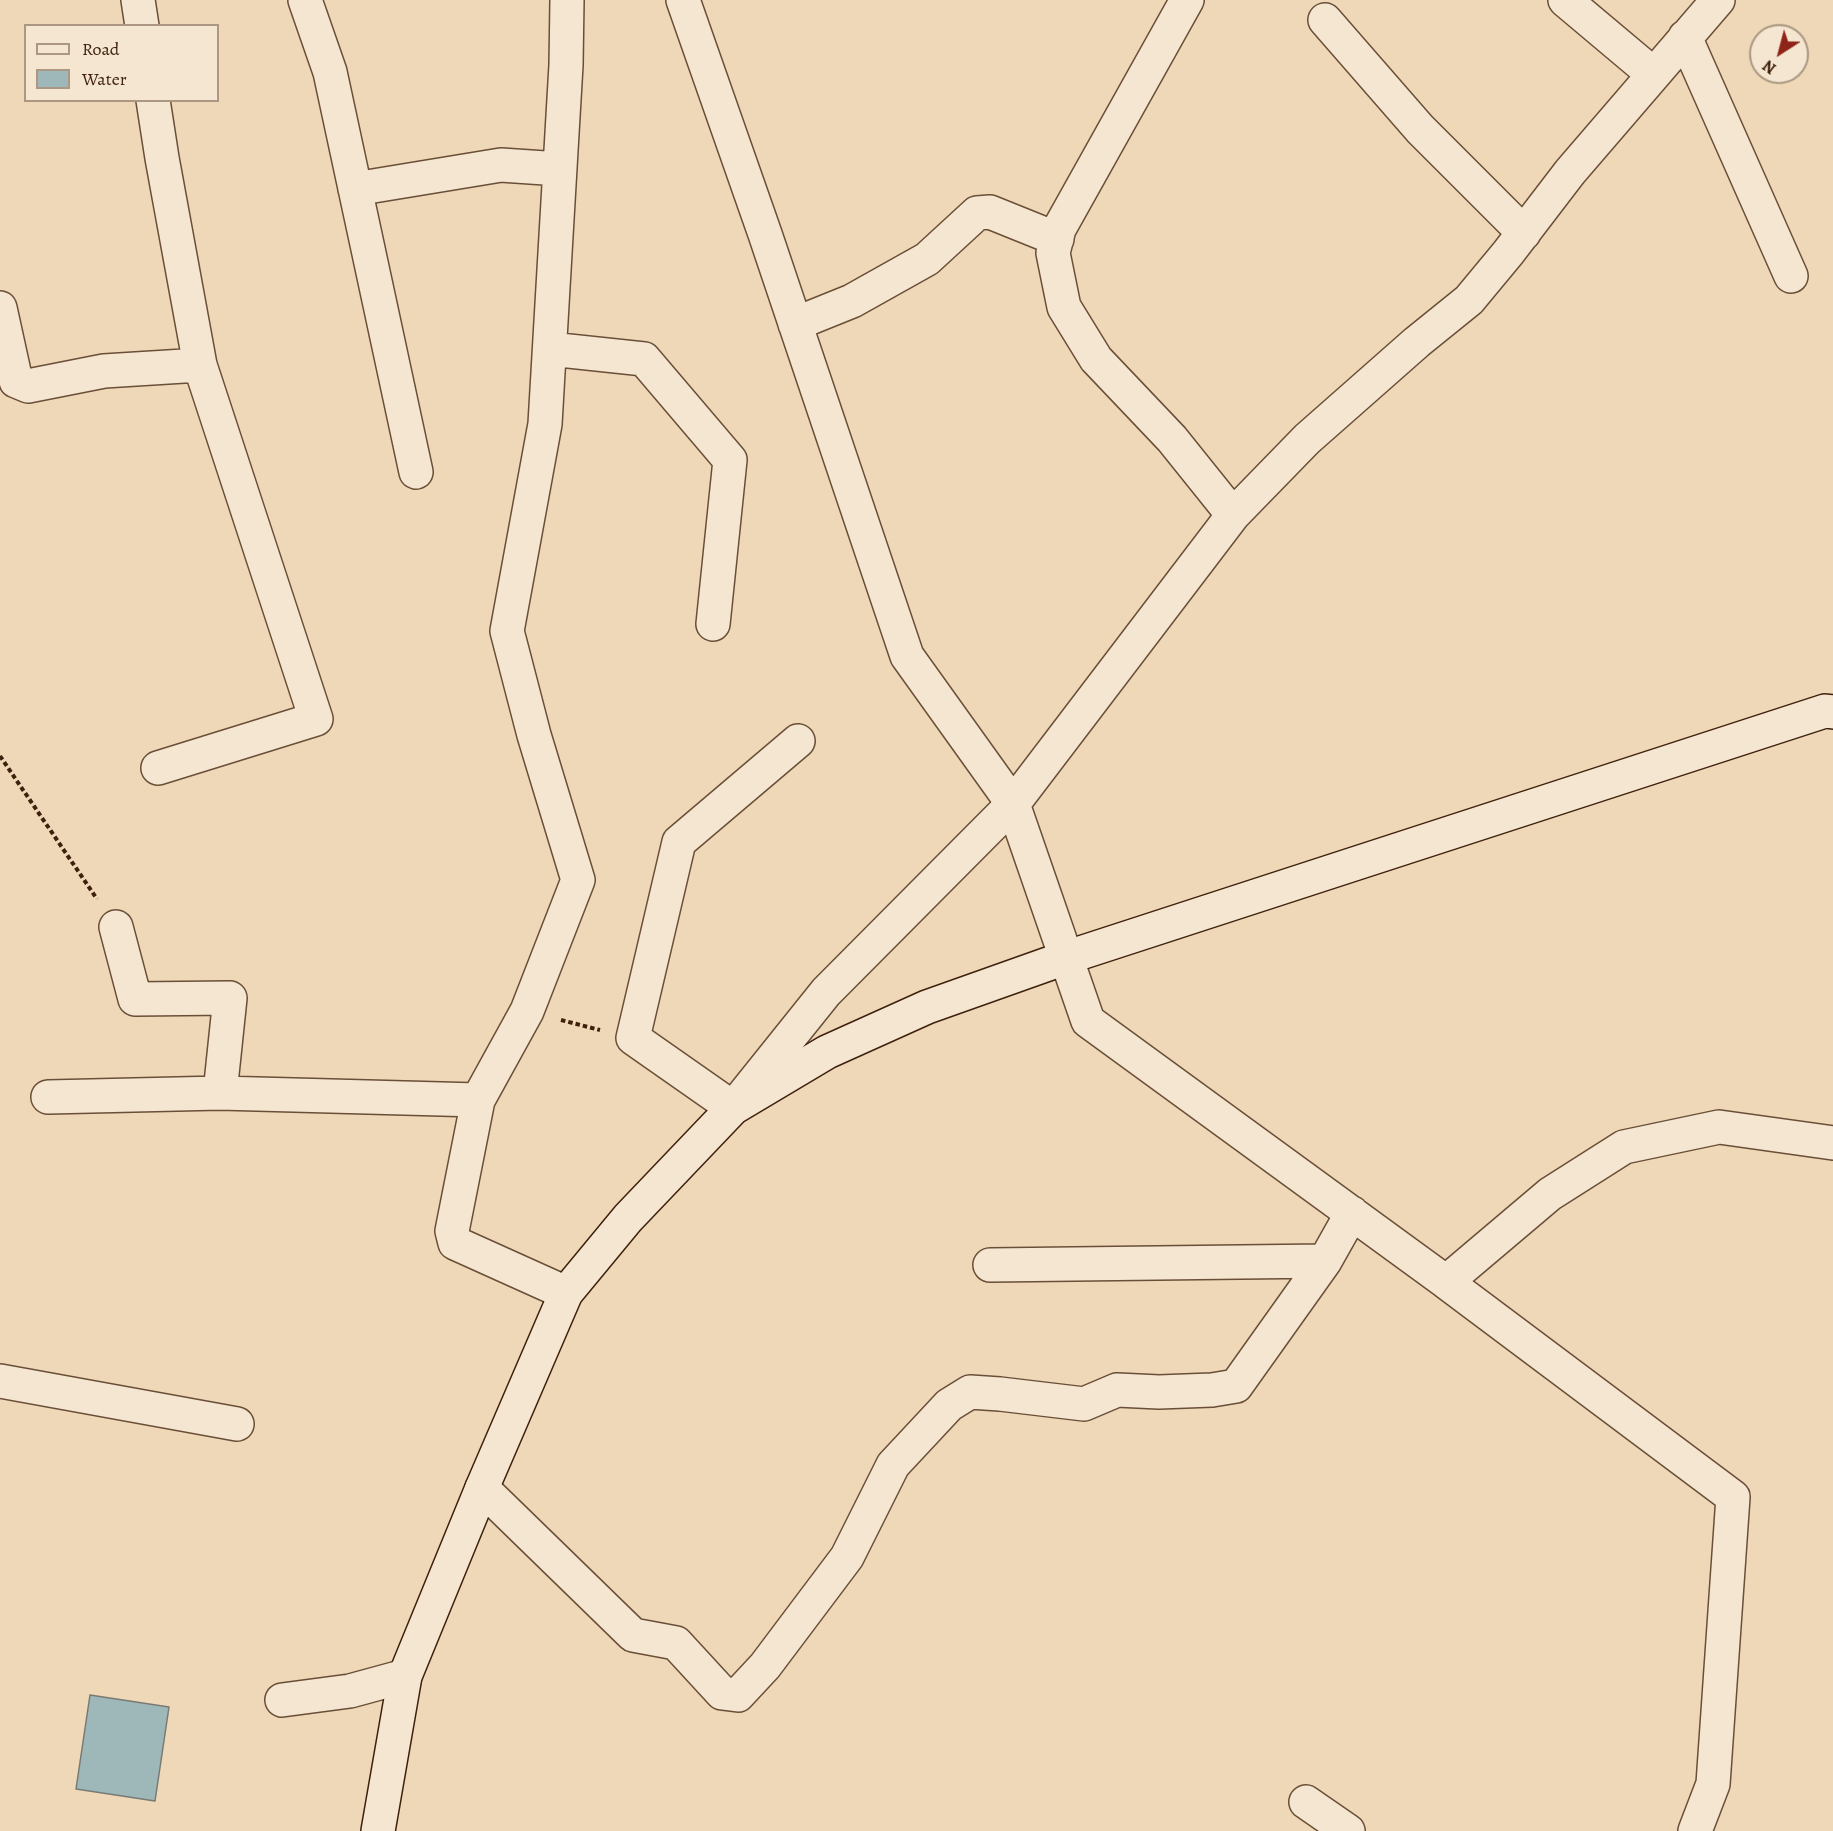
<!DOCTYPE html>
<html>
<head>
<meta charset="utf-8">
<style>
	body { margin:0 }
	#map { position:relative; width:1833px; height:1831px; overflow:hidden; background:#eed8b7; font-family:Alegreya,serif }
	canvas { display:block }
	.legend { position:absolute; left:24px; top:24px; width:195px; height:78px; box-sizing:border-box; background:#f4e6d0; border:2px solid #ab9782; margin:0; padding:8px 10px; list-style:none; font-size:18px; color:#3e200d }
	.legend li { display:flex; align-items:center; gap:12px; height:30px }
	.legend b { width:30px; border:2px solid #ab9782 }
	.north { position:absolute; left:1749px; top:24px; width:60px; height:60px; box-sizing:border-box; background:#f4e6d0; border:2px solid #ab9782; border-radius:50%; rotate:216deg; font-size:16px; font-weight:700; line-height:24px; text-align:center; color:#3e200d }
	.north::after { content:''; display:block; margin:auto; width:21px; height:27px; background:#8f2418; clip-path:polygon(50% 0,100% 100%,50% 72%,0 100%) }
</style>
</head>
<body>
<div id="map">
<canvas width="1833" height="1831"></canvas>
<ul class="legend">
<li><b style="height:8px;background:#f4e6d0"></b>Road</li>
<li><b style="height:16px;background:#9eb7b9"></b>Water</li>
</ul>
<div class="north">N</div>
</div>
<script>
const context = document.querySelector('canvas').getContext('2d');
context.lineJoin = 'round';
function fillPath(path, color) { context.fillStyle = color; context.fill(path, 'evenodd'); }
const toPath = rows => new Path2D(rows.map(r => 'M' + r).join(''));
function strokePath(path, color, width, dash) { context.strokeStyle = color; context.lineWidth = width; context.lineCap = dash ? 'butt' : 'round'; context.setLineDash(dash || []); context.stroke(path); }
const water = toPath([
	[90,1695,169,1707,155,1801,76,1789,90,1695]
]);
fillPath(water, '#9eb7b9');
strokePath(water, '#787b74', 1.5);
const street = toPath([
	[138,0,142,26],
	[305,0,330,72,416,472],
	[683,0,765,234,907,656,1013,804,1088,1021,1446,1282,1550,1194,1624,1147,1719,1127,1833,1143],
	[1187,0,1059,229,1053,253,1064,307,1096,359,1172,439,1233,515],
	[1565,0,1653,74],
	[1325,20,1420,129,1524,233],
	[1685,37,1791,276],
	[153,100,162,158,200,365,316,719,158,768],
	[355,189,501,165,560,169],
	[0,308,16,381,28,386,104,371,200,365],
	[795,324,852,301,927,259,977,213,990,212,1057,239],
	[550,349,644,359,730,460,713,624],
	[798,741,679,842,633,1038,733,1108,826,992,1013,804,1233,515,1307,439,1417,342,1469,300,1508,253,1570,172,1718,0],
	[116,927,135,999,230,998,220,1093],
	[48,1097,220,1093,478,1100],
	[990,1265,1325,1261],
	[1446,1282,1733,1497,1713,1784,1695,1831],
	[566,1293,455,1243,452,1231,478,1100,527,1011,578,880,534,735,507,631,545,424,566,65,567,0],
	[0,1381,237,1424],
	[482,1488,633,1635,676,1643,722,1693,738,1695,765,1666,847,1557,893,1465,949,1405,970,1392,1000,1394,1084,1404,1117,1390,1159,1392,1212,1390,1236,1386,1325,1261,1352,1213],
	[282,1700,350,1691,405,1676],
	[1306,1802,1348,1831]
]);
const secondary = toPath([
	[378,1831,405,1676,482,1488,566,1293,628,1218,733,1108,827,1052,927,1007,1065,958,1354,864,1825,711,1833,712]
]);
strokePath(street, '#6a4e38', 36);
strokePath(secondary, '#3e200d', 36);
strokePath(toPath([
	[0,756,97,899],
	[561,1020,600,1030]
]), '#3e200d', 4, [4.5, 3]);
strokePath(street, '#f4e6d0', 33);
strokePath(secondary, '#f4e6d0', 33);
</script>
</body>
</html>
